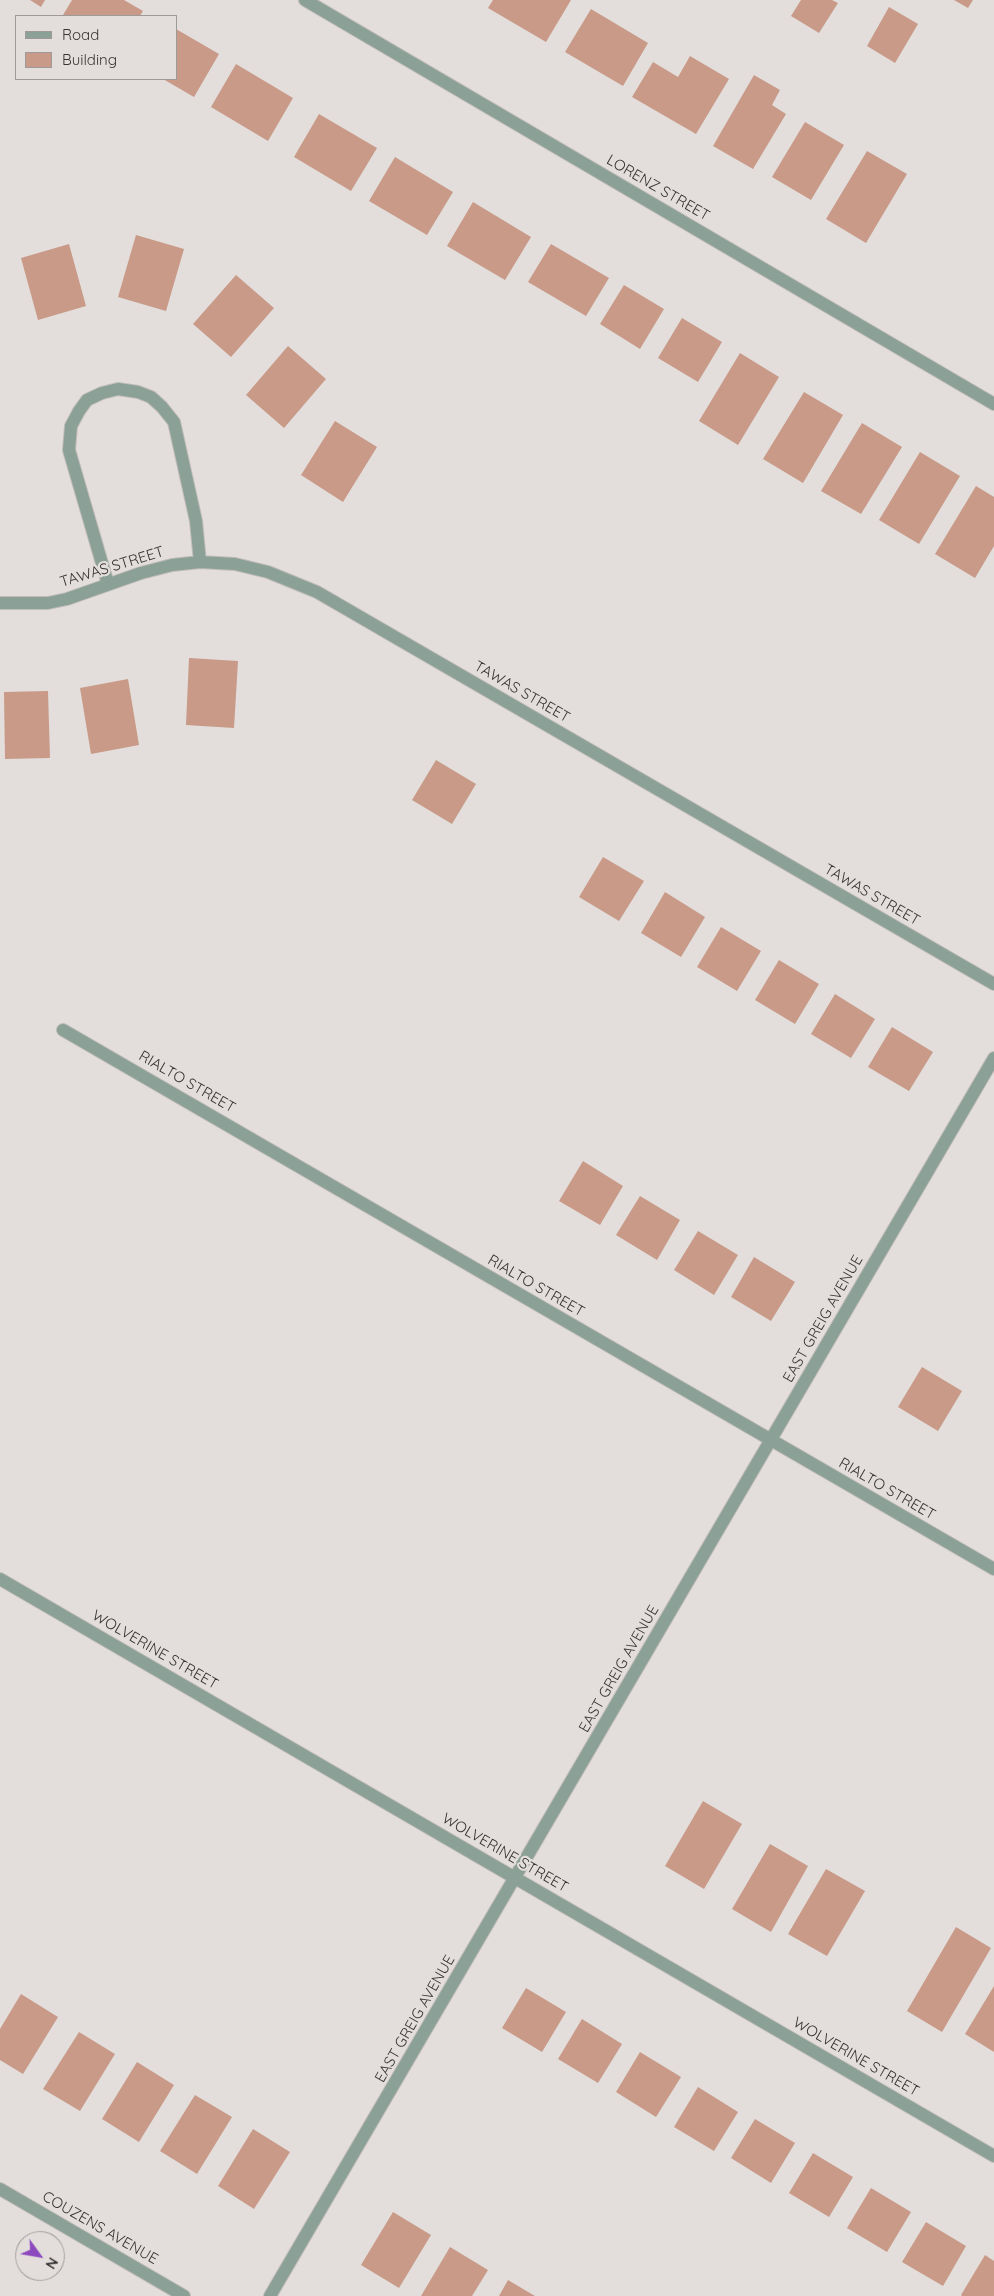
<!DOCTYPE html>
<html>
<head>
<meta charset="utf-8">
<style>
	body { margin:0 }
	#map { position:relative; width:994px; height:2296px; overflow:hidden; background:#e3dedc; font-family:Quicksand,sans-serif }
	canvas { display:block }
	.legend { position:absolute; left:15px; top:15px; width:162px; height:65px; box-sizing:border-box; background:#e3dedc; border:1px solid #9e9a99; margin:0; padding:6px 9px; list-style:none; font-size:15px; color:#363434 }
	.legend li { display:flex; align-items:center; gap:10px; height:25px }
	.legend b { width:25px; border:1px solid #9e9a99 }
	.north { position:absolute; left:15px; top:2231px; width:50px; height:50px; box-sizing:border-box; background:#e3dedc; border:1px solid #9e9a99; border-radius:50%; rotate:122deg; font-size:14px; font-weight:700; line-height:20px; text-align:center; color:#363434 }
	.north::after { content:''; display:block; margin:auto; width:18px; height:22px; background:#8c4abe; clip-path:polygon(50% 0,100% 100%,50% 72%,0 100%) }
</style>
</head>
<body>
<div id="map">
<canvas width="994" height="2296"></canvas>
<ul class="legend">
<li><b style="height:6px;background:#8ba096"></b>Road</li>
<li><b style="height:14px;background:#c89a87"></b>Building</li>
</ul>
<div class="north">N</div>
</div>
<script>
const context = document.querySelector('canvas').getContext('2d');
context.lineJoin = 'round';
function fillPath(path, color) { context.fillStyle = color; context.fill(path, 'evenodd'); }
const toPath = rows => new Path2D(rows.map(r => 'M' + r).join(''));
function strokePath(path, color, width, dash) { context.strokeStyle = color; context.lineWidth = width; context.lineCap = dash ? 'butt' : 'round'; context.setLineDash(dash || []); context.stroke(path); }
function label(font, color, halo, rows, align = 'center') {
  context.font = font + ' Quicksand,sans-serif'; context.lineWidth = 4.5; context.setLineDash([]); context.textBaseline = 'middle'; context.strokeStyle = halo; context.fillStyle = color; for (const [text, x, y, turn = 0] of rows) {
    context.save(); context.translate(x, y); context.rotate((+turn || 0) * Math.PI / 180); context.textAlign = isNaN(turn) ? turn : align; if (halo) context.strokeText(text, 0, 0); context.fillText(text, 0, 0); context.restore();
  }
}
fillPath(toPath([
	[30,0,45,0,41,7],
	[72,0,124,0,143,11,140,16,65,16,63,15],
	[493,0,571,0,546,42,488,8],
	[801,0,832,0,838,3,819,33,791,16],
	[954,0,973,0,968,8],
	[889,7,918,24,895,63,867,46],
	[591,9,648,43,623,86,565,52],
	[176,29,219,54,194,97,163,79,176,79],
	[690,56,729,79,696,134,632,97,653,62,678,77],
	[236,64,293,98,268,141,211,107],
	[754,75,780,90,772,105,786,114,753,169,713,146],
	[319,114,377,148,351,191,294,157],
	[805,122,844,145,811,200,772,177],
	[867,151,907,174,866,243,826,219],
	[395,157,453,192,427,235,369,201],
	[473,202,531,237,505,280,447,246],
	[136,235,184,249,166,311,118,297],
	[69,244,86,306,38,320,21,258],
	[551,244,609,278,586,316,528,282],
	[236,275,274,308,231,357,193,324],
	[624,285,664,309,640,349,600,324],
	[682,318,722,342,698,382,658,358],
	[288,346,326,379,284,428,246,395],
	[740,353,779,377,738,445,699,421],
	[804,392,843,415,803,483,763,459],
	[335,421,377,447,343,502,301,475],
	[862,423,902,447,861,514,821,491],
	[920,452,960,476,919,544,879,520],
	[976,486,994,497,994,546,975,578,935,554],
	[189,658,238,661,234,728,186,725],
	[128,679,139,745,91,754,80,688],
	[48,691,50,758,5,759,4,692],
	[436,760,476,784,452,824,412,800],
	[603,857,644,881,619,921,579,897],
	[665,892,705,917,681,957,641,933],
	[721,927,761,951,737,991,697,967],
	[779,960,819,984,795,1024,755,1000],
	[835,994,875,1019,851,1058,811,1034],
	[892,1027,933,1052,909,1091,868,1067],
	[583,1161,623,1186,600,1225,559,1201],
	[640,1196,680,1220,657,1260,616,1235],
	[698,1231,738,1255,714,1295,674,1270],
	[754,1257,795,1282,771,1321,731,1297],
	[922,1367,962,1391,938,1431,898,1407],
	[703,1801,742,1824,704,1889,665,1866],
	[770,1844,808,1866,771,1932,732,1909],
	[826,1869,865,1891,827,1956,788,1934],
	[956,1927,991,1948,942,2032,907,2011],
	[994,1986,994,2052,965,2034],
	[526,1988,566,2012,542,2052,502,2028],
	[21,1994,58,2017,23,2074,0,2060,0,2029],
	[582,2019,622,2044,598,2083,558,2059],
	[79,2032,115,2054,80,2111,43,2089],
	[640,2052,681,2077,656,2117,616,2092],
	[137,2062,174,2085,139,2142,102,2119],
	[698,2087,738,2112,714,2151,674,2127],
	[195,2095,232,2117,197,2174,160,2151],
	[755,2119,795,2143,771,2183,731,2158],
	[253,2129,290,2152,254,2209,218,2186],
	[813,2153,853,2177,829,2217,789,2193],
	[871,2188,911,2212,887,2252,847,2228],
	[393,2212,431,2235,399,2288,361,2265],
	[926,2222,966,2246,943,2286,902,2262],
	[450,2247,488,2270,472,2296,421,2296],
	[985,2255,994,2261,994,2296,962,2296,961,2295],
	[508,2280,535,2296,499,2296]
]), '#c89a87');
const minor = toPath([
	[305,0,994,404],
	[108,584,69,450,71,426,79,411,87,400,102,393,118,389,138,392,151,397,162,407,174,422,196,521,200,562],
	[0,603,48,603,67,599,141,573,172,565,200,562,235,564,268,572,317,592,994,984],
	[63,1030,994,1569],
	[0,1579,994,2156],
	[0,2189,184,2296],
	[270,2296,994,1058]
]);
strokePath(minor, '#c0bcba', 14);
strokePath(minor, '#8ba096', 12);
label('15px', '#363434', '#e3dedc', [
	["LORENZ STREET",658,188,30],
	["TAWAS STREET",112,567,-17],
	["TAWAS STREET",522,692,30],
	["TAWAS STREET",872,895,30],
	["RIALTO STREET",187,1082,30],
	["RIALTO STREET",536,1286,30],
	["EAST GREIG AVENUE",823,1319,-60],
	["RIALTO STREET",887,1489,30],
	["WOLVERINE STREET",155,1650,30],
	["EAST GREIG AVENUE",619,1669,-60],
	["WOLVERINE STREET",505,1853,30],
	["EAST GREIG AVENUE",415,2019,-60],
	["WOLVERINE STREET",856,2057,30],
	["COUZENS AVENUE",100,2228,30]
]);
</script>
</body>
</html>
